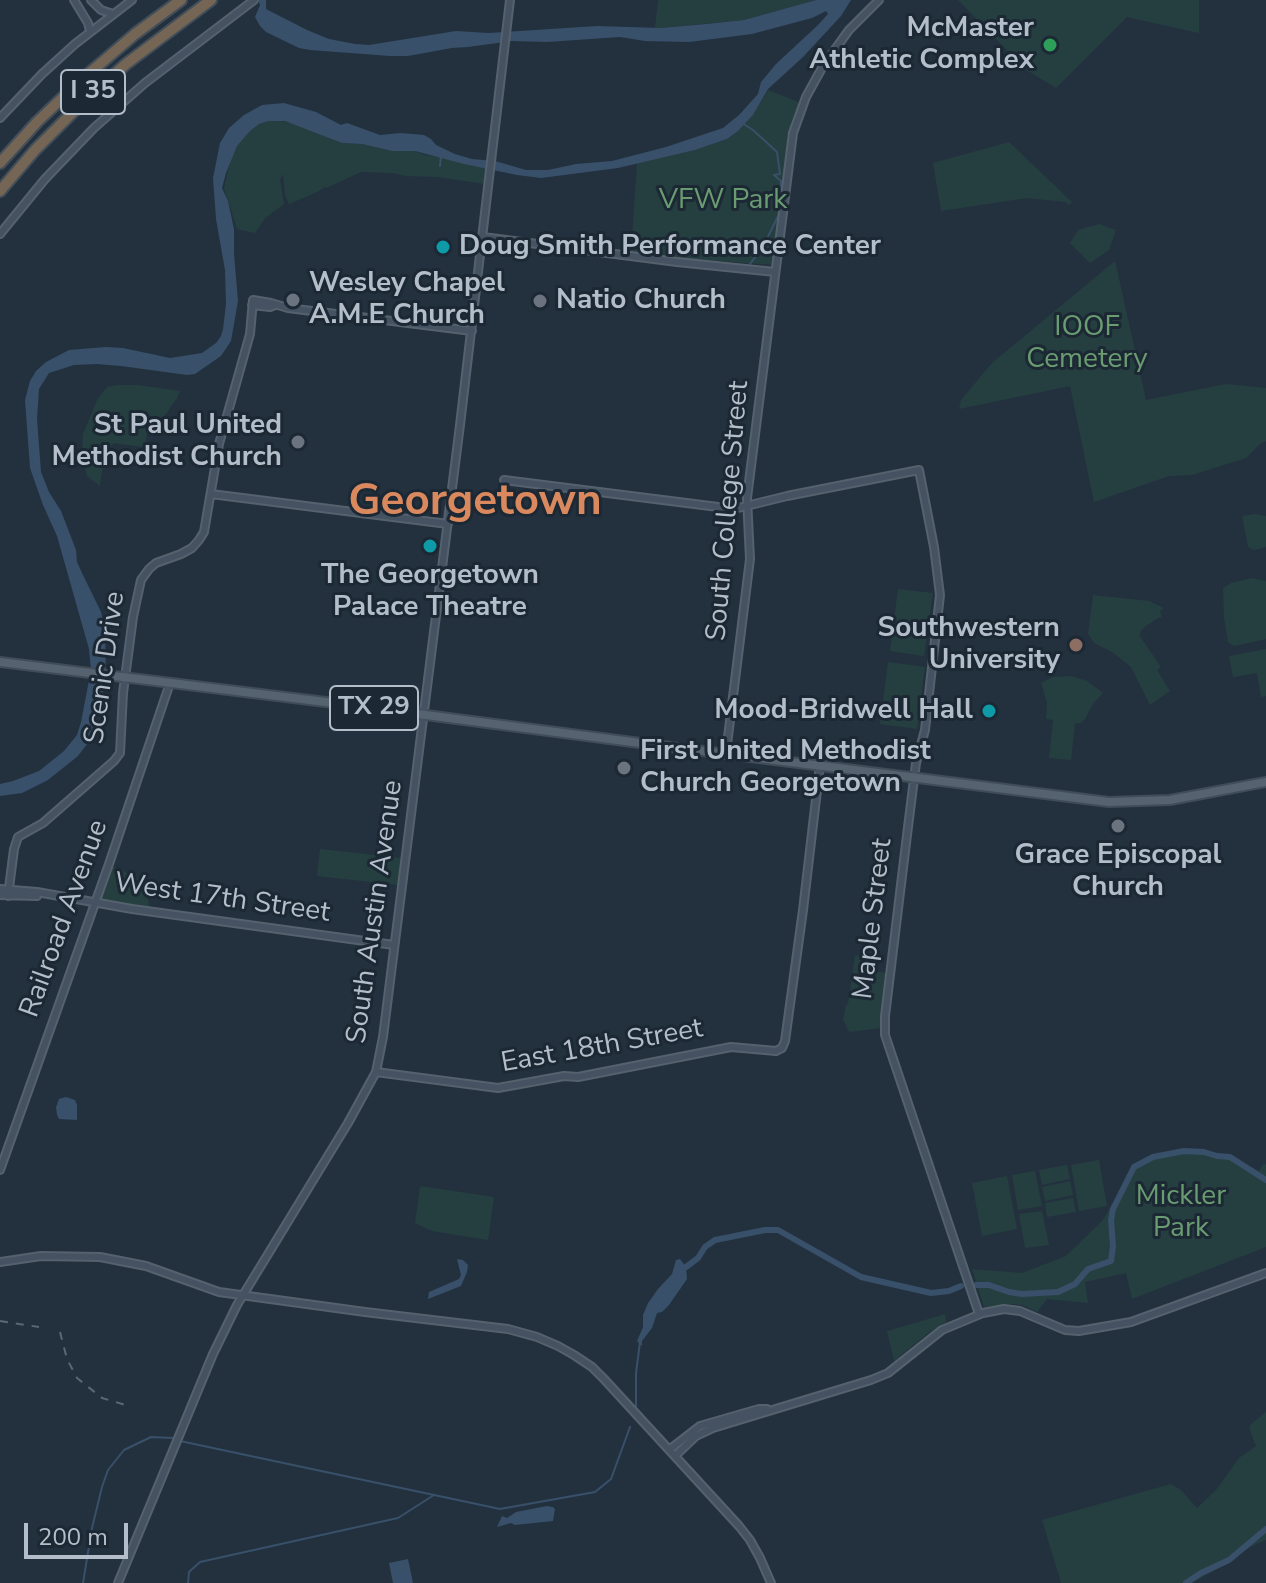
<!DOCTYPE html>
<html>
<head>
<meta charset="utf-8">
<style>
	body { margin:0 }
	#map { position:relative; width:1266px; height:1583px; overflow:hidden; background:#23313f; font-family:"Nunito Sans",sans-serif }
	canvas { display:block }
	.scale { position:absolute; left:24px; top:1523px; width:104px; height:36px; box-sizing:border-box; border:4px solid #b3beca; border-top:0; padding-left:10px; font-size:24px; line-height:28px; white-space:nowrap; color:#b3beca; -webkit-text-stroke:6px #1c2834; paint-order:stroke }
</style>
</head>
<body>
<div id="map">
<canvas width="1266" height="1583"></canvas>
<div class="scale">200 m</div>
</div>
<script>
const context = document.querySelector('canvas').getContext('2d');
context.lineJoin = 'round';
function fillPath(path, color) { context.fillStyle = color; context.fill(path, 'evenodd'); }
const toPath = rows => new Path2D(rows.map(r => 'M' + r).join(''));
function strokePath(path, color, width, dash) { context.strokeStyle = color; context.lineWidth = width; context.lineCap = dash ? 'butt' : 'round'; context.setLineDash(dash || []); context.stroke(path); }
function label(font, color, halo, rows, align = 'center') {
  context.font = font + ' "Nunito Sans",sans-serif'; context.lineWidth = 6; context.setLineDash([]); context.textBaseline = 'middle'; context.strokeStyle = halo; context.fillStyle = color; for (const [text, x, y, turn = 0] of rows) {
    context.save(); context.translate(x, y); context.rotate((+turn || 0) * Math.PI / 180); context.textAlign = isNaN(turn) ? turn : align; if (halo) context.strokeText(text, 0, 0); context.fillText(text, 0, 0); context.restore();
  }
}
fillPath(toPath([
	[658,0,816,0,744,20,660,28,655,28],
	[958,0,1199,0,1199,33,1127,17,1056,88,1025,69],
	[768,90,801,103,792,131,774,265,676,258,631,252,637,163,695,150,727,139,738,131,753,115],
	[273,120,294,123,342,143,362,144,392,151,415,151,425,155,487,164,485,184,437,177,406,176,393,173,361,172,326,188,325,186,324,188,317,192,289,204,285,195,283,174,280,180,284,204,265,218,255,233,237,229,224,188,231,158,237,146,250,130,259,124],
	[1009,142,1072,202,1069,205,1066,202,1027,198,941,211,933,163],
	[1099,224,1116,230,1109,250,1090,263,1070,243,1078,230],
	[1115,261,1146,400,1226,384,1266,388,1266,441,1261,443,1246,458,1192,475,1169,476,1094,502,1070,386,959,409,961,400,992,363],
	[117,385,138,385,180,391,177,398,163,418,150,416,145,445,142,447,114,443,105,450,100,486,87,476,82,455,83,434,98,398,107,387],
	[1255,514,1266,516,1266,547,1254,550,1248,547,1242,516],
	[1252,578,1266,581,1266,639,1234,646,1228,642,1224,618,1223,588,1231,583],
	[898,589,933,593,924,656,890,651],
	[1093,595,1149,601,1164,608,1160,611,1162,617,1158,618,1143,628,1139,635,1161,667,1157,670,1170,691,1150,705,1131,667,1112,652,1094,643,1088,634],
	[1266,649,1266,696,1261,697,1257,673,1233,677,1229,656],
	[888,662,925,667,917,729,880,724],
	[1071,676,1087,681,1103,693,1093,704,1085,719,1081,723,1075,723,1071,760,1049,758,1053,720,1046,719,1047,703,1041,683,1053,677],
	[320,849,401,858,398,885,317,876],
	[112,866,147,882,149,909,99,901],
	[855,955,867,957,871,971,887,973,881,1028,849,1032,843,1019,846,1005,848,1004],
	[1193,1149,1227,1155,1259,1171,1264,1163,1266,1165,1266,1247,1132,1299,1126,1273,1085,1282,1088,1303,1047,1299,1037,1312,1022,1305,1013,1304,984,1307,972,1269,1022,1273,1066,1256,1103,1220,1133,1168,1149,1157,1167,1152],
	[1099,1160,1107,1206,1079,1211,1071,1165],
	[1067,1165,1070,1179,1042,1185,1039,1170],
	[1035,1171,1042,1206,1018,1210,1012,1175],
	[1007,1176,1017,1229,982,1236,972,1183],
	[1070,1181,1073,1195,1045,1201,1042,1187],
	[420,1186,494,1197,488,1240,432,1231,415,1223],
	[1073,1198,1076,1212,1047,1217,1045,1203],
	[1042,1211,1049,1245,1025,1248,1019,1214],
	[945,1314,946,1322,928,1333,894,1361,887,1331],
	[1266,1412,1266,1540,1250,1547,1226,1564,1192,1583,1061,1583,1042,1520,1171,1484,1181,1490,1197,1508,1216,1490,1239,1458,1256,1446,1249,1428,1251,1424]
]), '#253f40');
fillPath(toPath([
	[258,0,266,0,266,9,307,30,329,39,355,44,369,45,456,31,489,33,597,26,660,28,706,24,744,20,816,0,851,0,841,16,803,57,768,89,753,115,738,131,727,139,695,150,618,168,541,178,517,175,464,164,415,151,392,151,362,144,342,143,285,121,269,121,259,124,250,131,237,146,226,173,222,188,228,201,234,229,234,254,238,301,231,341,221,356,195,374,187,375,121,366,97,364,74,365,49,373,39,389,37,419,41,472,49,492,61,511,76,550,77,562,83,575,101,612,105,630,106,680,93,736,78,756,48,780,22,793,0,796,0,784,13,781,39,771,64,751,77,735,81,722,91,670,89,649,57,536,43,505,30,468,25,400,30,381,36,371,46,362,69,350,106,347,123,348,170,358,202,353,216,343,221,336,223,329,226,304,225,270,216,219,213,178,220,143,229,128,244,115,262,105,284,103,316,112,341,125,347,123,380,135,401,133,424,135,431,139,436,145,455,154,472,159,495,161,526,170,548,170,576,164,612,161,666,147,723,128,739,115,758,94,761,82,776,64,818,25,828,14,826,11,812,18,752,34,689,42,645,41,620,37,547,42,512,41,468,47,452,48,408,56,390,56,310,50,299,48,266,32,260,26,255,17,260,5],
	[66,1097,75,1100,77,1105,77,1120,59,1119,57,1115,56,1107,59,1099],
	[457,1259,463,1260,468,1265,467,1272,461,1286,428,1299,429,1292,459,1279,461,1275],
	[680,1259,686,1267,687,1279,669,1305,662,1312,657,1313,652,1328,642,1341,642,1346,637,1341,643,1327,643,1315,648,1303,658,1289,672,1274,676,1260],
	[547,1506,553,1507,555,1509,553,1521,515,1525,511,1523,497,1527,502,1516,507,1518,516,1512],
	[408,1559,413,1583,393,1583,389,1563]
]), '#385069');
strokePath(toPath([
	[742,123,753,130,777,152,780,174,774,175,781,181,779,214,763,247,750,264],
	[440,166,441,155],
	[636,1408,636,1373,640,1342],
	[180,1441,500,1509,595,1492,611,1479,630,1427],
	[83,1583,92,1528,102,1487,108,1470,124,1450,151,1437,173,1438],
	[188,1583,189,1572,200,1562,398,1518,434,1495]
]), '#385069', 2);
strokePath(toPath([
	[686,1267,698,1258,705,1247,715,1240,765,1230,778,1230,861,1277,931,1293,949,1291,961,1286],
	[976,1285,989,1285,1009,1292,1022,1294,1058,1292,1075,1284,1088,1269,1111,1261,1113,1246,1111,1220,1113,1209,1134,1167,1153,1157,1184,1151,1204,1152,1217,1156,1230,1157,1266,1180],
	[1186,1583,1201,1573,1229,1560,1266,1529]
]), '#385069', 6);
const secondary = toPath([
	[74,0,88,23,90,31],
	[91,0,101,10,113,14],
	[0,118,42,74,75,44,132,0],
	[0,234,45,179,94,128,145,83,254,0],
	[483,237,677,262,775,272],
	[252,305,270,307,275,305],
	[504,480,734,509,787,496,919,470,934,547,940,595,925,730,916,763,908,827,885,1016,885,1035,979,1314],
	[211,494,448,524],
	[726,753,750,559,747,498,793,133,806,97,823,66,849,30,879,0],
	[0,889,37,892,132,909,394,945],
	[0,895,37,896],
	[8,896,14,849,18,837,43,823,114,761,120,753,123,693,133,617,141,580,149,569,156,563,181,554,192,548,199,540,204,532,219,444,250,334,253,300,271,303,288,308,472,331],
	[376,1072,498,1088,564,1076,578,1077,731,1047,776,1051,782,1048,785,1041,803,910,820,765],
	[0,1170,109,864,170,683],
	[0,1262,41,1256,100,1257,146,1266,219,1292,365,1312,508,1329,537,1337,558,1346,574,1355,592,1367,604,1379,739,1526,750,1540,760,1558,771,1583],
	[669,1450,700,1426,759,1409,767,1409],
	[675,1456,696,1436,713,1428,871,1380,888,1373,942,1330,983,1313,1004,1309,1020,1311,1065,1330,1079,1331,1131,1322,1266,1273],
	[118,1583,213,1354,237,1305,348,1123,376,1072,383,1037,460,425,510,0]
]);
const primary = toPath([
	[0,662,334,703,663,746,1109,802,1170,800,1266,782]
]);
const highway = toPath([
	[0,163,37,122,79,82,135,34,181,0],
	[0,191,35,150,82,103,126,64,211,0]
]);
strokePath(secondary, '#55616d', 10);
strokePath(primary, '#404c58', 12);
strokePath(highway, '#424e5a', 14);
strokePath(secondary, '#455262', 6);
strokePath(primary, '#55626f', 8);
strokePath(highway, '#756554', 10);
strokePath(toPath([
	[0,1321,39,1327],
	[60,1332,67,1359,77,1378,102,1398,129,1406]
]), '#596776', 2, [8, 8]);
for (const [x, y, r, color] of [
	[1050,45,8,"#2e9e5b"],
	[443,247,8,"#0f9aa8"],
	[293,300,8,"#6b7280"],
	[540,301,8,"#6b7280"],
	[298,442,8,"#6b7280"],
	[430,546,8,"#0f9aa8"],
	[1076,645,8,"#8d6e63"],
	[989,711,8,"#0f9aa8"],
	[624,768,8,"#6b7280"],
	[1118,826,8,"#6b7280"]
]) { const dot = new Path2D(); dot.arc(x, y, r, 0, 2 * Math.PI); context.fillStyle = color; context.fill(dot); strokePath(dot, '#1c2834', 3); }
for (const [x, y, w] of [
	[93,92,64],
	[374,708,88]
]) { const box = new Path2D(); box.roundRect(x - w / 2, y - 22, w, 44, 6); context.fillStyle = '#1c2834'; context.fill(box); strokePath(box, '#b3beca', 2); }
label('bold 26px', '#b3beca', null, [
	["I 35",93,92],
	["TX 29",374,708]
]);
label('bold 28px', '#b3beca', '#1c2834', [
	["McMaster",1034,29],
	["Athletic Complex",1034,61],
	["Doug Smith Performance Center",459,247,"left"],
	["Wesley Chapel",309,284,"left"],
	["A.M.E Church",309,316,"left"],
	["Natio Church",556,301,"left"],
	["St Paul United",282,426],
	["Methodist Church",282,458],
	["The Georgetown",430,576,"center"],
	["Palace Theatre",430,608,"center"],
	["Southwestern",1060,629],
	["University",1060,661],
	["Mood-Bridwell Hall",973,711],
	["First United Methodist",640,752,"left"],
	["Church Georgetown",640,784,"left"],
	["Grace Episcopal",1118,856,"center"],
	["Church",1118,888,"center"]
], 'right');
label('28px', '#699c70', '#1c2834', [
	["VFW Park",723,201],
	["IOOF",1087,328],
	["Cemetery",1087,360],
	["Mickler",1181,1197],
	["Park",1181,1229]
]);
label('28px', '#b3beca', '#1c2834', [
	["South College Street",729,511,-85],
	["Scenic Drive",106,668,-82],
	["West 17th Street",222,899,8],
	["South Austin Avenue",376,912,-82],
	["Railroad Avenue",65,919,-70],
	["Maple Street",874,919,-83],
	["East 18th Street",602,1047,-10]
]);
label('bold 44px', '#da895e', '#1c2834', [
	["Georgetown",475,503]
]);
</script>
</body>
</html>
